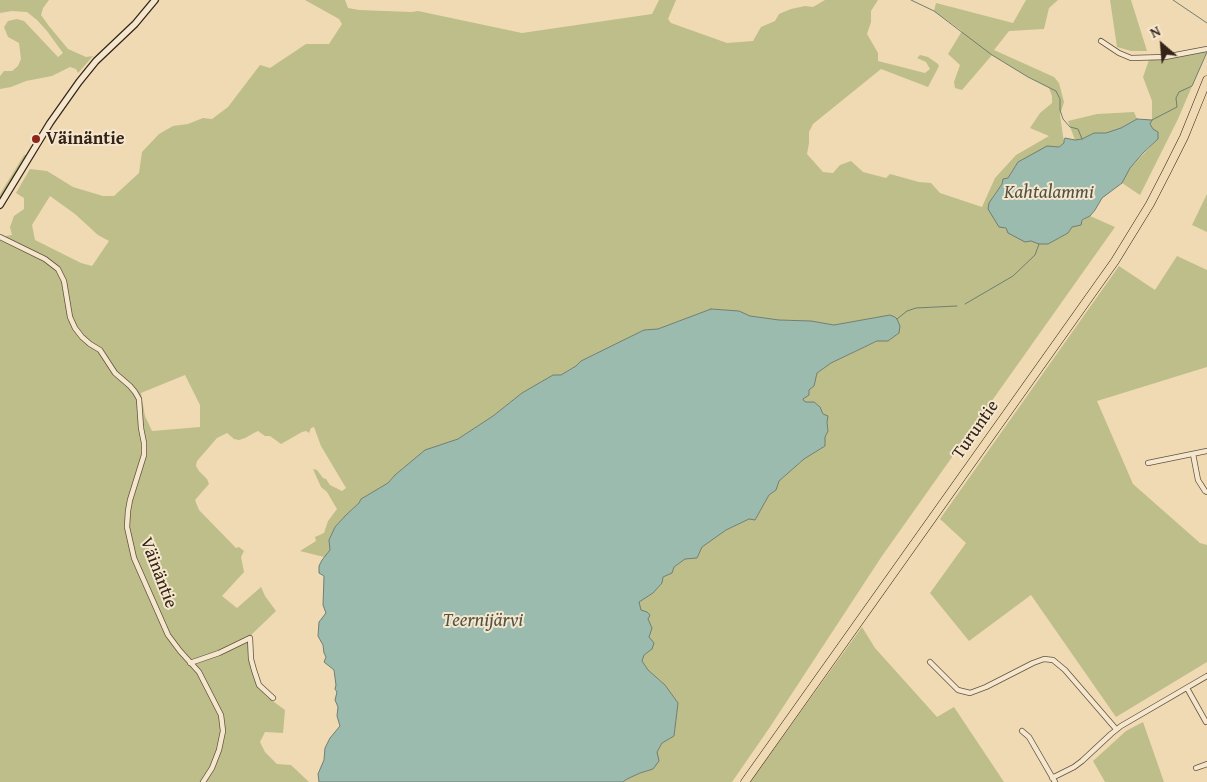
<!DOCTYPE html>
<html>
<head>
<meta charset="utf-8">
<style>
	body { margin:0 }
	#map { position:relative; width:1207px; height:782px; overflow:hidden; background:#f0dab3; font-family:"Gentium Book Plus",serif }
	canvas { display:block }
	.north { position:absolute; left:1137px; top:20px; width:50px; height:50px; -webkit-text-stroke:4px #f5e7ce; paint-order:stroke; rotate:333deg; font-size:14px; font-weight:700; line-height:20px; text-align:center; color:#342317 }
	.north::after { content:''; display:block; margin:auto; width:18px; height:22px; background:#342317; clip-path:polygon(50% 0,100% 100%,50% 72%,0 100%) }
</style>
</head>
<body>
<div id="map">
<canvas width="1207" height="782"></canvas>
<div class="north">N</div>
</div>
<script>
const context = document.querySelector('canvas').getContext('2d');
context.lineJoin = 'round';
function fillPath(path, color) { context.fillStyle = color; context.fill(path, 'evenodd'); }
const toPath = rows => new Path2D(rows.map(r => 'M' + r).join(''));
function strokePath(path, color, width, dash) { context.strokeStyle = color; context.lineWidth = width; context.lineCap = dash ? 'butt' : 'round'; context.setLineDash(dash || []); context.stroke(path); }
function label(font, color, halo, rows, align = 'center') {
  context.font = font + ' "Gentium Book Plus",serif'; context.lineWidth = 4; context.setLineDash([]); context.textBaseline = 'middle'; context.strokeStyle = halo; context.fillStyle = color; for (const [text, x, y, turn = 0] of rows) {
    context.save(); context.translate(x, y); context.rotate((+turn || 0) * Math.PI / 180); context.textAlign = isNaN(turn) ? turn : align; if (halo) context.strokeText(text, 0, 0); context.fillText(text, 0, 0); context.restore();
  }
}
fillPath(toPath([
	[0,0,49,0,43,8,41,15,49,26,68,49,86,57,93,56,78,73,76,69,70,67,52,76,26,81,11,87,0,89,0,76,4,71,12,71,18,66,21,59,19,43,8,37,4,27,8,21,17,19,24,21,58,57,63,53,47,31,37,20,27,12,12,11,0,13],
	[305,0,345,0,348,8,359,10,412,12,418,11,522,33,652,14,659,0,676,0,668,19,671,23,727,43,753,41,761,27,775,21,779,14,791,9,805,6,813,7,825,0,878,0,871,11,871,22,867,34,878,53,878,61,925,73,930,69,926,62,917,58,920,55,928,57,938,64,939,66,937,70,928,87,881,69,813,124,809,132,809,143,807,154,823,172,833,173,840,165,851,161,863,172,886,178,890,174,919,182,931,183,940,193,982,207,995,178,1016,155,1049,136,1030,128,1040,113,1052,103,1052,96,1049,88,1028,77,992,55,962,90,955,88,954,82,960,65,948,54,962,31,934,11,936,3,1013,23,1026,0,1058,0,1049,8,1044,29,1009,31,994,50,1054,77,1059,83,1064,102,1060,115,1064,143,1058,147,1054,146,1018,162,1008,178,1003,179,1002,184,992,198,1006,228,1031,241,1039,244,1048,244,1068,233,1072,227,1090,216,1115,227,882,556,770,727,732,782,623,782,627,779,640,773,653,769,657,752,662,743,674,736,678,703,665,685,648,670,642,661,644,655,652,649,649,637,652,628,648,619,647,612,641,611,638,602,653,593,662,583,663,577,672,573,674,567,685,559,697,558,702,547,726,530,749,519,755,520,769,495,776,490,779,481,804,459,825,446,825,437,828,431,827,422,820,407,814,402,806,402,804,401,803,399,808,390,814,386,817,373,831,363,878,341,888,341,899,333,895,317,890,315,834,325,811,321,779,320,750,316,739,311,711,309,658,329,644,330,581,361,576,366,561,375,553,375,522,393,493,416,458,439,425,450,395,475,388,483,361,499,359,503,346,515,335,527,329,540,330,550,324,557,300,551,316,541,315,537,324,533,328,521,337,509,327,492,321,487,313,469,317,470,323,478,326,479,330,485,342,491,346,488,321,446,314,427,311,428,309,433,306,431,302,432,281,444,270,436,265,436,258,431,254,433,245,438,239,440,234,439,227,433,217,438,197,461,196,466,199,471,207,479,209,484,195,500,199,510,236,548,239,547,244,551,241,557,244,572,222,596,237,608,261,587,265,596,276,611,249,637,249,658,252,671,258,686,266,696,285,710,283,733,265,732,260,742,265,752,277,764,291,765,309,782,0,782,0,237,12,235,10,227,14,216,24,209,24,198,16,193,30,169,47,171,73,187,103,196,114,196,139,173,142,152,159,134,173,126,188,124,203,118,212,119,228,107,260,65,270,68,306,44,329,44,342,24,339,19],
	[50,196,75,214,98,235,109,241,92,266,81,263,35,240,32,225],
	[185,375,200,405,200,427,152,431,145,416,141,393],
	[1110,0,1131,0,1147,51,1131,51,1117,47],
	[1207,51,1178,119,1140,195,1122,183,1130,168,1158,139,1150,124,1152,120,1152,101,1143,77,1149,60,1164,59],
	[1134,112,1137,119,1121,128,1106,133,1094,133,1082,139,1075,140,1068,121,1097,114],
	[24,155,27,155,27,158,0,201,0,194],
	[1207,194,1207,232,1192,225],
	[1177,256,1207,270,1207,367,1097,401,1133,484,1200,543,1207,545,1207,662,1116,717,1031,595,969,641,930,593,966,543,940,519,1119,266,1155,290],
	[862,627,875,648,937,717,954,707,1004,782,750,782],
	[1143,722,1164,782,1105,782,1093,761,1126,731]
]), '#bdbe8a');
const water = toPath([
	[1137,119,1152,120,1150,124,1153,129,1158,132,1158,139,1143,153,1130,168,1122,183,1102,198,1095,210,1090,216,1082,220,1081,225,1072,227,1068,233,1048,244,1039,244,1031,241,1025,242,1008,233,1006,228,999,227,988,209,989,203,1002,184,1003,179,1008,178,1018,162,1047,146,1059,147,1064,143,1064,140,1065,138,1075,140,1082,139,1094,133,1106,133,1121,128,1137,119],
	[711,309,739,311,750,316,779,320,811,321,834,325,890,315,895,317,897,319,900,326,899,333,888,341,877,341,831,363,817,373,814,386,809,390,809,395,803,399,804,401,806,402,814,402,820,407,823,414,828,416,827,422,828,431,825,437,825,446,804,459,779,481,776,490,769,495,755,520,749,519,726,530,702,547,697,558,685,559,674,567,672,573,663,577,662,583,653,593,639,602,641,610,647,612,650,615,648,619,652,628,649,637,654,643,652,649,644,655,642,661,648,670,665,685,678,703,674,736,662,743,657,752,659,761,653,769,640,773,627,779,623,782,319,782,318,774,324,760,325,748,330,738,340,726,337,716,338,707,335,700,337,692,335,689,336,685,334,670,324,662,326,657,324,653,323,645,318,636,319,622,326,613,323,605,324,576,319,573,319,566,322,560,330,550,329,540,335,527,346,515,359,503,361,499,388,483,395,475,425,450,458,439,493,416,522,393,553,375,561,375,576,366,581,361,644,330,658,329,711,309]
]);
fillPath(water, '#9abbae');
strokePath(water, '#717e72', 1);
strokePath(toPath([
	[911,0,934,11,992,55,1028,77,1056,91,1060,99,1060,110,1063,119,1070,127,1078,129,1082,139],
	[1173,0,1207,23],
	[1152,120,1177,107,1176,98,1179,92,1192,86,1207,52],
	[965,304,1013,276,1035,255,1039,244],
	[897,319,907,311,916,308,957,306]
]), '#717e72', 1);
const street = toPath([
	[1101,41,1119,53,1131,58,1165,57,1207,49],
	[0,237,45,259,58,269,64,281,70,317,75,328,82,337,90,344,100,350,115,373,130,386,135,392,139,399,141,428,144,443,144,455,130,500,128,511,127,527,134,558,168,635,180,651,199,672,221,715,223,731,219,750,212,768,203,782],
	[1193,454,1198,480,1205,491,1207,492],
	[1148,463,1207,451],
	[930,662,958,690,970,693,986,687,1033,663,1044,659,1053,660,1065,670,1116,729],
	[190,663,219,653,250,638,251,659,254,670,259,685,273,698],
	[1187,688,1206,722],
	[1022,731,1029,737,1055,782],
	[1196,768,1207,764],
	[1052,778,1074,767,1082,761,1111,734,1121,726,1207,676]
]);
const secondary = toPath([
	[0,205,50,123,79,82,96,61,135,24,155,0]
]);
const highway = toPath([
	[745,782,1115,261,1150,204,1167,171,1184,137,1207,80]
]);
strokePath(street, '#63513e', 6);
strokePath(secondary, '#342317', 8);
strokePath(highway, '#342317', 9);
strokePath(street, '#f5e7ce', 4.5);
strokePath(secondary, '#f5e7ce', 5.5);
strokePath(highway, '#f0dab3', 8);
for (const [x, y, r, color] of [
	[36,139,5,"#8f2418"]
]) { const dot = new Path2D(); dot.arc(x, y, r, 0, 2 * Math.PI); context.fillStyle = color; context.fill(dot); strokePath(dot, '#f5e7ce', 2); }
label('bold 18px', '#342317', '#f5e7ce', [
	["Väinäntie",46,139]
], 'left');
label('18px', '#342317', '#f5e7ce', [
	["Turuntie",976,430,-55],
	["Väinäntie",158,573,69]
]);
label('italic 19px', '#535144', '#f5e7ce', [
	["Kahtalammi",1049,193],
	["Teernijärvi",483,621]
]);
</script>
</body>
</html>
